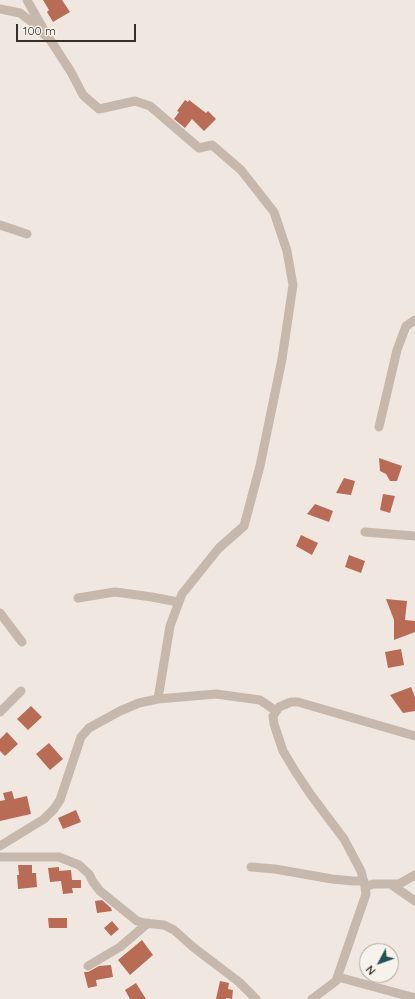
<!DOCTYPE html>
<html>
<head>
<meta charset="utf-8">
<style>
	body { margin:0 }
	#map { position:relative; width:415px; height:999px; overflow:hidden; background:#f0e8e0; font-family:Quicksand,sans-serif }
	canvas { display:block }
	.north { position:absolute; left:359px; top:943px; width:40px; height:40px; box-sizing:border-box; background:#f8f2ec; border:1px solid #aaa49f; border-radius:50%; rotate:229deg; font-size:11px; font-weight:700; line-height:16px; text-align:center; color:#362e2b }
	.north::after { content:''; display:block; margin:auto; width:14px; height:18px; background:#255153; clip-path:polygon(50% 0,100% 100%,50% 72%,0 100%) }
	.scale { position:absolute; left:16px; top:24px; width:120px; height:18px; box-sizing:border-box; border:2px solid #362e2b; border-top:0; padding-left:5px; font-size:12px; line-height:14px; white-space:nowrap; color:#362e2b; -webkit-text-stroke:3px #f8f2ec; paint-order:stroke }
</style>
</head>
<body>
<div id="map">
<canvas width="415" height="999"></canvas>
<div class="north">N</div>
<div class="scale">100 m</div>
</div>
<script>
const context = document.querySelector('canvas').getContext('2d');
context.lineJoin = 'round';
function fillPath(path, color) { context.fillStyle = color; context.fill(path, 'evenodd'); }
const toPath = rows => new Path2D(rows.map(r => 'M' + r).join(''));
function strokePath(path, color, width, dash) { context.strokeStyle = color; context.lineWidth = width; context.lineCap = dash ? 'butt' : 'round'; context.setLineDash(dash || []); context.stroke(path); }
fillPath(toPath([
	[43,0,62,0,70,12,53,22,47,12,49,10],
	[185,100,188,102,189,100,206,113,208,111,216,119,204,131,192,119,185,128,174,119,179,112,177,111],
	[379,458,402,466,397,481,390,481,386,474,380,471],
	[344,478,355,481,351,495,336,493],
	[383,494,395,496,390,513,380,510],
	[315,504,333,511,329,522,307,514],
	[301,535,318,543,312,555,296,546],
	[349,555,365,561,361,573,345,567],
	[386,599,407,601,405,620,415,621,415,632,394,640,394,620],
	[401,649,404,665,388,668,385,652],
	[411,687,415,697,415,711,403,713,390,695],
	[31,706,42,717,28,730,17,719],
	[7,732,18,744,5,756,0,751,0,739],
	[49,743,63,759,50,770,36,754],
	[12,791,14,799,27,796,31,814,0,821,0,801,5,800,3,793],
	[76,810,81,822,63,829,58,818],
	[18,865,32,865,32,873,36,873,37,887,18,889,17,875,19,875],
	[59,867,59,871,71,870,72,880,81,880,81,888,72,888,73,893,63,894,61,881,50,882,48,868],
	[102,900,111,908,112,911,97,913,95,901],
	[48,918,67,918,67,928,49,928],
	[112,921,119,929,111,936,104,928],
	[142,940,153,955,130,975,118,960],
	[111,965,113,977,96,980,97,986,88,988,84,972,88,972,99,966],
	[220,981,229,983,228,989,233,990,232,999,226,998,226,999,216,999],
	[136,983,146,999,130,999,125,990]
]), '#b86c56');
strokePath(toPath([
	[27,0,44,30],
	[0,9,20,13,32,22,51,41,71,72,83,95,99,109,135,101,150,106,199,148,212,145,241,170,274,212,287,251,293,285,282,359,260,466,244,526,219,548,182,594,170,626,158,699],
	[0,225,27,234],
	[379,427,397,350,406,326,415,320],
	[365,532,415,536],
	[78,598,115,592,152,597,178,602],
	[0,613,22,642],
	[0,712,21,691],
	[0,846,44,819,54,809,60,800,81,737,89,728,120,711,139,703,158,699,216,694,260,700,276,711],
	[0,857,59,857,79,865,89,874,93,882,100,891,137,921,144,923,164,925,174,930,193,947,239,982,256,999],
	[251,867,275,869,332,879,353,881,364,881],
	[392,885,415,901],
	[365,887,373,884,399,884,415,875],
	[88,966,120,947,148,923],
	[338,977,415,998],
	[312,999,336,981,366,894,365,887,361,871,344,839,311,795,295,771,283,751,274,724,273,716,279,707,291,702,298,702,415,736]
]), '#c7b8ad', 9);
</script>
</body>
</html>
